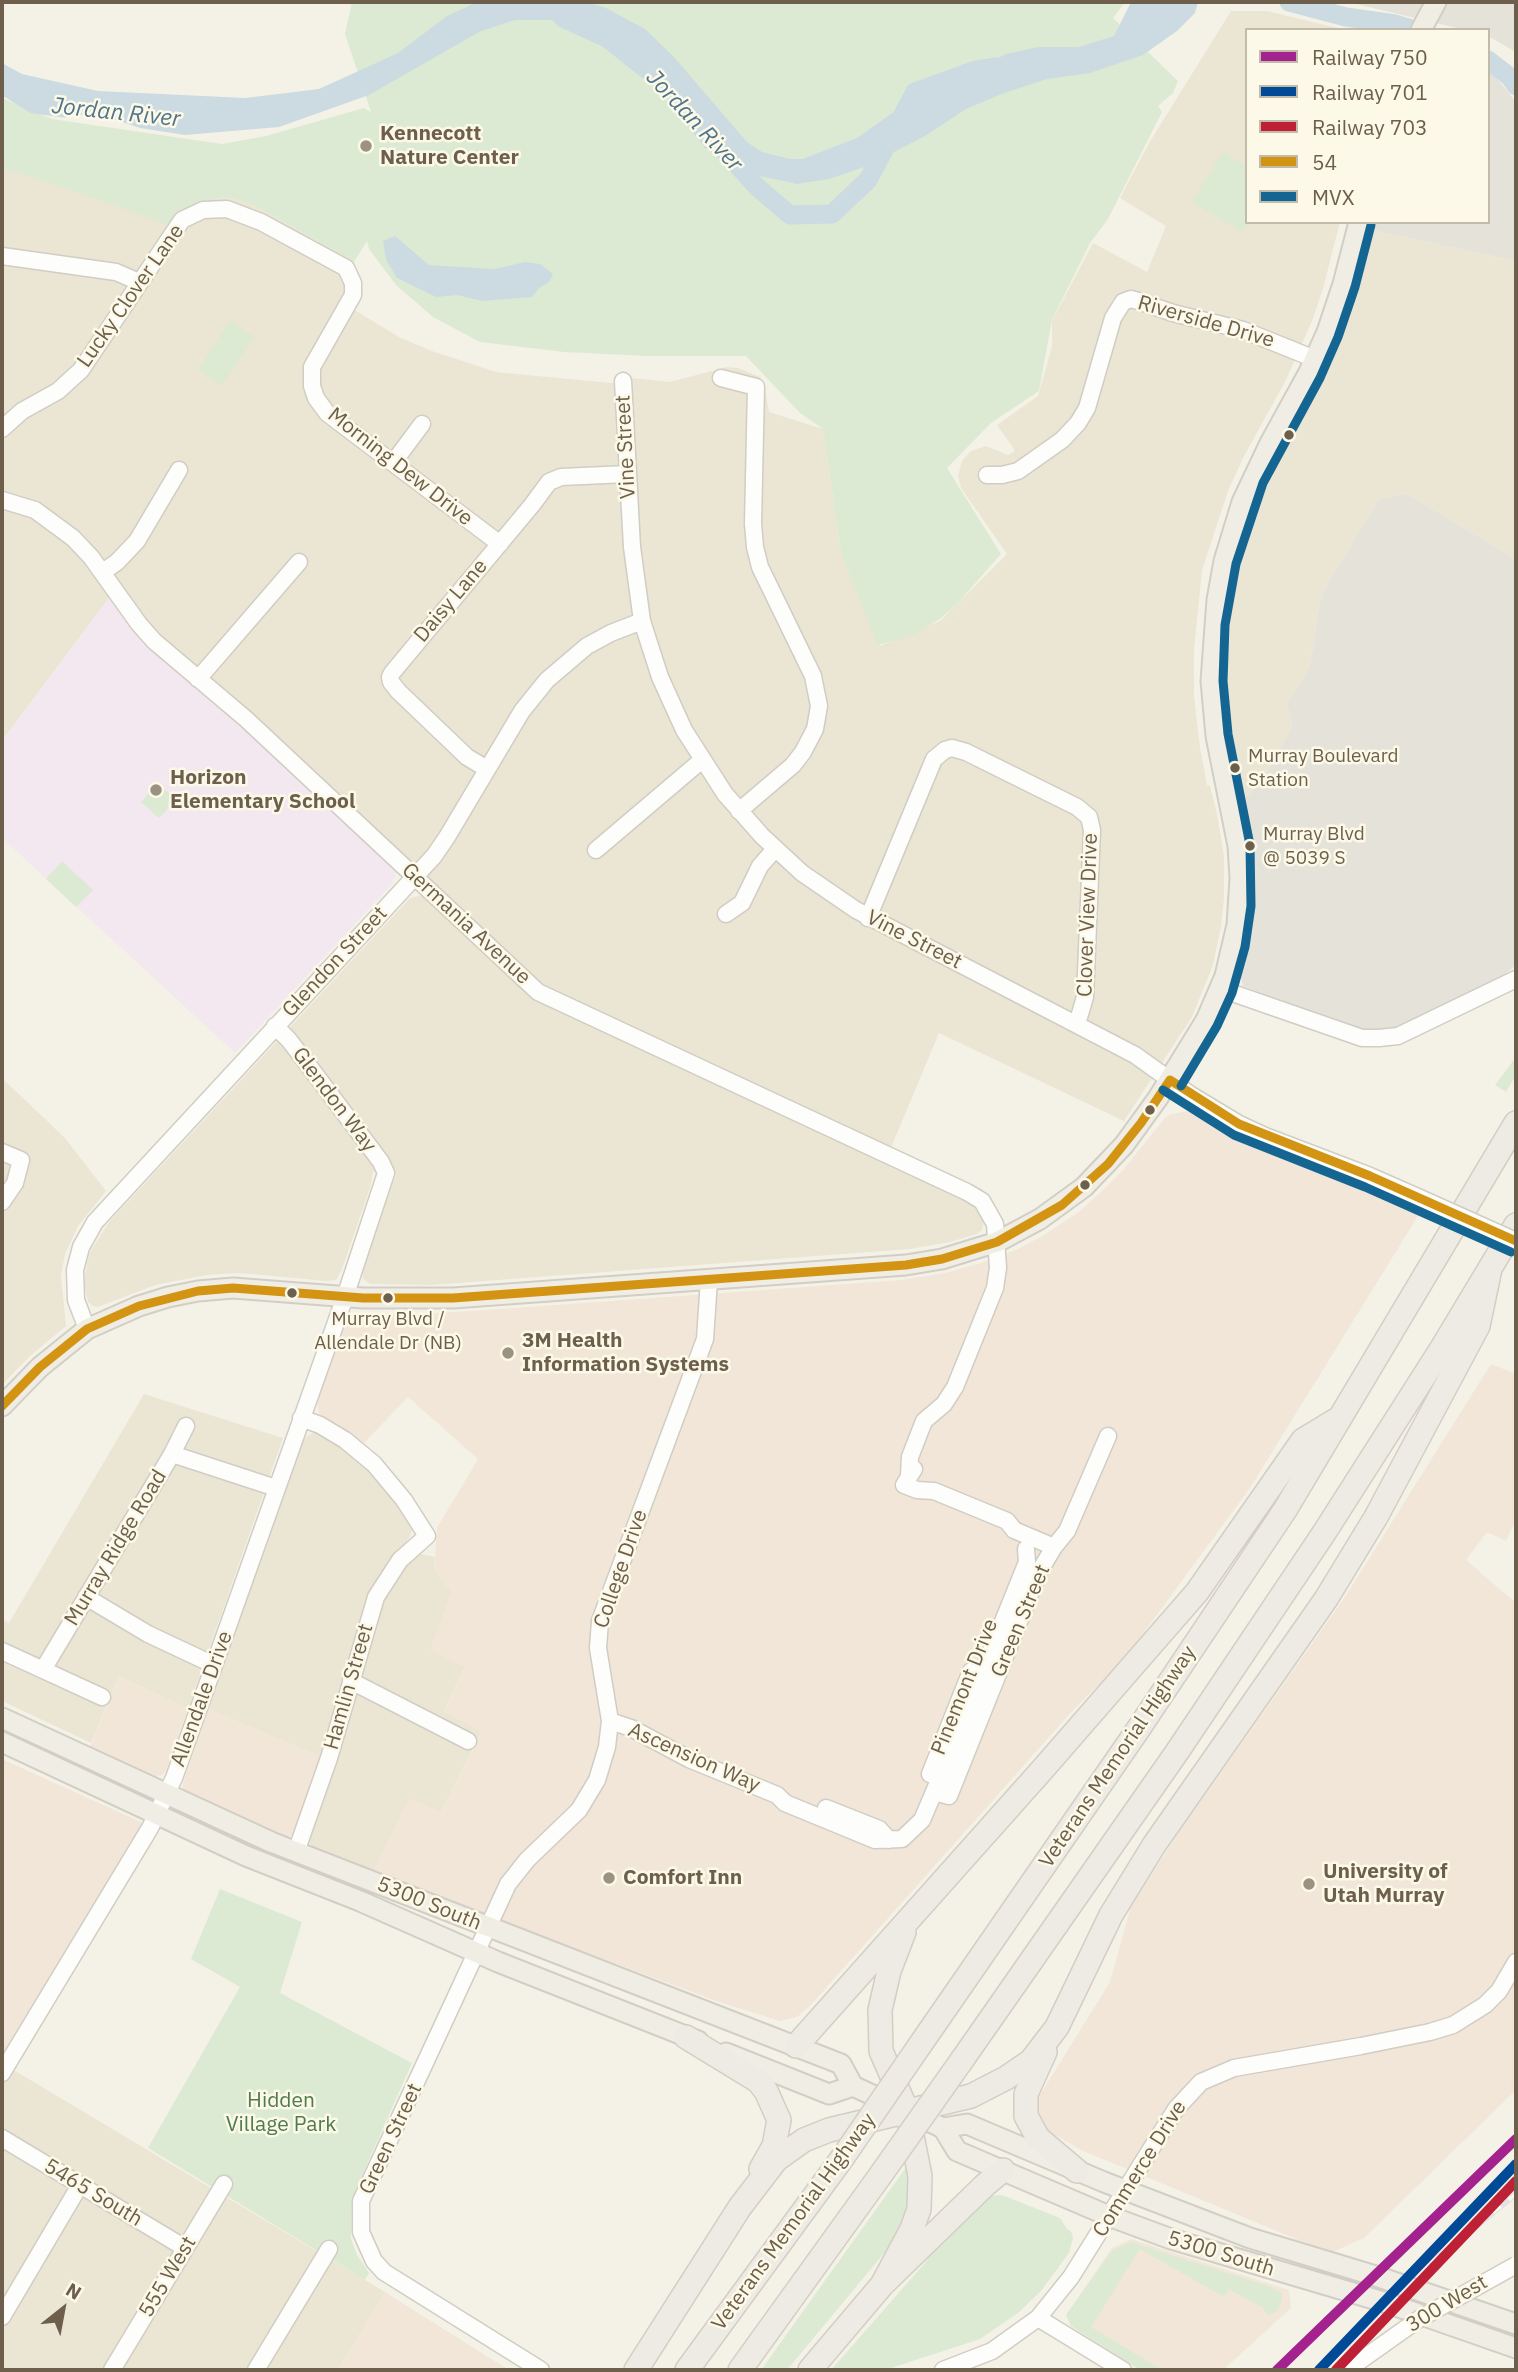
<!DOCTYPE html>
<html>
<head>
<meta charset="utf-8">
<style>
	body { margin:0 }
	#map { position:relative; width:1518px; height:2372px; overflow:hidden; background:#f4f2e7; font-family:"IBM Plex Sans",sans-serif }
	canvas { display:block }
	.frame { position:absolute; inset:0; border:4px solid #6d5f4c; pointer-events:none }
	.legend { position:absolute; left:1245px; top:28px; width:245px; height:196px; box-sizing:border-box; background:#fcf9e8; border:2px solid #c3bbaa; margin:0; padding:9px 12px; list-style:none; font-size:21px; color:#6d5f4c }
	.legend li { display:flex; align-items:center; gap:14px; height:35px }
	.legend b { width:35px; border:2px solid #c3bbaa }
	.north { position:absolute; left:28px; top:2274px; width:70px; height:70px; -webkit-text-stroke:5px #fcf9e8; paint-order:stroke; rotate:31deg; font-size:19px; font-weight:700; line-height:28px; text-align:center; color:#6d5f4c }
	.north::after { content:''; display:block; margin:auto; width:24px; height:32px; background:#6d5f4c; clip-path:polygon(50% 0,100% 100%,50% 72%,0 100%) }
</style>
</head>
<body>
<div id="map">
<canvas width="1518" height="2372"></canvas>
<div class="frame"></div>
<ul class="legend">
<li><b style="height:9px;background:#a4228e"></b>Railway 750</li>
<li><b style="height:9px;background:#004a97"></b>Railway 701</li>
<li><b style="height:9px;background:#be2036"></b>Railway 703</li>
<li><b style="height:9px;background:#d49413"></b>54</li>
<li><b style="height:9px;background:#156593"></b>MVX</li>
</ul>
<div class="north">N</div>
</div>
<script>
const context = document.querySelector('canvas').getContext('2d');
context.lineJoin = 'round';
function fillPath(path, color) { context.fillStyle = color; context.fill(path, 'evenodd'); }
const toPath = rows => new Path2D(rows.map(r => 'M' + r).join(''));
function strokePath(path, color, width, dash) { context.strokeStyle = color; context.lineWidth = width; context.lineCap = dash ? 'butt' : 'round'; context.setLineDash(dash || []); context.stroke(path); }
function label(font, color, halo, rows, align = 'center') {
  context.font = font + ' "IBM Plex Sans",sans-serif'; context.lineWidth = 5; context.setLineDash([]); context.textBaseline = 'middle'; context.strokeStyle = halo; context.fillStyle = color; for (const [text, x, y, turn = 0] of rows) {
    context.save(); context.translate(x, y); context.rotate((+turn || 0) * Math.PI / 180); context.textAlign = isNaN(turn) ? turn : align; if (halo) context.strokeText(text, 0, 0); context.fillText(text, 0, 0); context.restore();
  }
}
fillPath(toPath([
	[1231,11,1267,11,1346,30,1247,30,1247,222,1340,222,1323,289,1312,321,1286,380,1243,458,1228,491,1202,570,1194,650,1194,695,1200,748,1207,785,1210,786,1217,814,1224,856,1224,899,1221,927,1213,965,1192,1017,1124,1121,939,1033,885,1162,972,1203,984,1222,982,1230,977,1234,950,1242,910,1249,432,1285,370,1284,363,1279,362,1271,396,1174,373,1172,370,1188,342,1269,336,1280,326,1281,240,1273,207,1275,155,1285,98,1307,93,1306,88,1302,84,1282,87,1263,90,1252,109,1222,410,898,422,895,139,637,110,597,2,741,2,169,178,214,202,203,225,197,250,203,354,262,360,286,353,309,399,337,432,351,496,372,632,385,632,378,670,382,727,367,738,368,760,377,764,383,769,412,823,429,841,553,880,646,940,621,1007,554,961,488,958,476,962,461,971,451,986,446,1008,455,1014,452,1014,449,997,425,1038,396,1052,346,1052,321,1093,243,1147,272,1166,226,1120,198,1149,143],
	[1372,230,1516,261,1516,559,1406,493,1378,500,1321,595,1310,665,1287,704,1292,727,1261,783,1244,798,1236,767,1230,725,1226,659,1229,618,1241,554,1256,509,1276,464,1332,357,1364,264],
	[2,1078,65,1138,106,1191,78,1226,65,1254,61,1276,66,1326,29,1357,2,1385],
	[144,1394,283,1438,188,1709,119,1676,91,1743,2,1701,2,1619,9,1623],
	[316,1432,346,1449,368,1468,389,1492,412,1530,409,1538,377,1579,367,1599,321,1757,208,1709,302,1443,307,1436],
	[421,1554,435,1557,434,1569,451,1591,465,1667,444,1711,482,1731,441,1812,409,1799,373,1873,314,1849,308,1841,383,1599,405,1566,417,1555],
	[2,2063,385,2292,338,2370,2,2370]
]), '#ebe5d4');
fillPath(toPath([
	[1189,1111,1265,1149,1330,1172,1421,1211,1250,1488,1123,1661,1074,1709,809,2007,797,2017,780,2021,719,2002,373,1873,409,1799,441,1812,482,1732,444,1712,465,1668,430,1650,451,1592,434,1569,437,1528,478,1459,408,1397,363,1444,319,1414,317,1400,347,1318,357,1313,424,1314,514,1308,901,1280,945,1273,981,1263,1018,1249,1044,1235,1080,1211,1102,1191,1123,1170,1165,1118,1171,1114],
	[1491,1364,1516,1374,1516,1520,1506,1541,1487,1532,1466,1560,1516,1603,1516,2090,1364,2238,1330,2253,1081,2150,1035,2123,1030,2111,1110,1982,1131,1906,1181,1829,1345,1597],
	[119,1676,188,1709,166,1771,162,1775,150,1777,90,1747],
	[208,1709,321,1757,295,1830,291,1836,283,1837,187,1794,183,1791,183,1783],
	[2,1759,143,1823,2,2056],
	[1131,2239,1289,2290,1291,2308,1223,2370,1140,2370,1071,2326,1066,2315,1112,2248],
	[385,2292,434,2323,509,2370,338,2370]
]), '#f1e6d8');
fillPath(toPath([
	[1348,2,1516,2,1516,52,1488,36,1488,30,1465,30],
	[1488,67,1516,102,1516,261,1372,230,1374,222,1488,222],
	[1406,493,1516,559,1516,965,1493,984,1399,1027,1372,1030,1355,1028,1243,986,1240,974,1247,944,1254,883,1252,851,1244,798,1261,783,1292,727,1287,704,1310,665,1321,595,1378,500]
]), '#e5e3d9');
fillPath(toPath([
	[110,596,139,637,232,717,393,866,396,872,393,883,235,1053,2,838,2,741]
]), '#f3e8ef');
fillPath(toPath([
	[352,2,1125,2,1113,18,1178,81,1173,93,1158,106,1162,112,1108,219,1090,243,1052,320,1039,391,991,423,947,468,1001,554,958,603,940,619,911,636,878,645,841,553,823,429,800,413,746,356,646,356,564,352,480,342,433,317,396,285,369,249,367,241,354,262,250,203,225,197,202,203,178,214,169,225,44,181,2,169,2,98,52,119,222,144,266,136,364,108,371,112,345,34],
	[1223,152,1247,166,1248,222,1242,232,1192,202],
	[230,321,254,337,222,385,198,370],
	[157,783,170,794,167,810,159,818,141,802],
	[62,861,93,890,76,907,46,879],
	[1516,1057,1516,1075,1506,1092,1495,1085],
	[220,1889,302,1922,280,1993,412,2063,352,2198,351,2239,357,2255,369,2273,365,2280,148,2148,240,1987,191,1959],
	[907,2166,909,2180,907,2208,904,2221,890,2246,787,2370,761,2370],
	[1002,2195,1060,2218,1067,2229,1071,2231,1073,2238,1069,2253,1041,2291,1018,2313,980,2339,885,2370,831,2370,924,2264,965,2212,986,2196],
	[1131,2242,1271,2287,1282,2294,1282,2300,1277,2311,1268,2315,1263,2308,1229,2289,1224,2297,1140,2249,1091,2327,1162,2370,1140,2370,1071,2326,1066,2315,1113,2250]
]), '#dcead3');
fillPath(toPath([
	[587,2,606,8,645,29,673,56,747,142,762,152,790,159,803,159,857,138,898,109,1006,54,1038,47,1079,47,1114,36,1131,2,1198,2,1195,13,1177,31,1143,55,1090,73,1047,79,1004,93,966,109,925,136,867,166,829,179,797,184,751,174,705,148,636,59,590,30,551,20,515,20,479,32,369,95,279,127,185,135,140,128,113,119,67,113,2,93,2,63,22,74,98,91,245,98,319,89,398,53,447,16,475,3],
	[395,236,429,265,494,269,525,262,540,264,553,274,549,282,539,288,532,297,482,301,457,295,436,297,397,278,386,260,383,241]
]), '#cbdbe1');
strokePath(toPath([
	[1289,2,1346,17,1395,24,1415,30],
	[563,18,607,38,659,79],
	[1488,60,1510,77,1516,86],
	[2,84,34,104,65,108],
	[721,147,757,187,790,215,832,214,868,180,915,92,976,70,996,67]
]), '#cbdbe1', 19);
const minor = toPath([
	[2,256,116,272,139,282],
	[721,378,756,387,753,524,755,547,760,567,813,676,819,706,815,729,803,752,793,765,739,811],
	[623,381,632,547,642,621,660,677,684,730,725,794,762,836,802,873,856,910,1135,1055,1191,1095,1239,1124,1265,1136,1370,1176,1420,1198],
	[2,429,22,411,58,391,81,370,182,220,203,210,227,209,261,222,346,268,353,283,353,295,312,367,312,386,316,398,327,413,500,544],
	[393,463,422,424],
	[987,475,1002,475,1018,471,1062,440,1078,423,1087,408,1113,318,1123,302,1131,299,1138,301,1173,313,1243,330,1315,359],
	[2,500,35,510,73,538,91,557,139,624,154,641,246,719,538,992,967,1192,982,1201,995,1224,998,1268,995,1288,955,1387,944,1404,924,1421,910,1457,909,1475],
	[103,572,117,562,137,541,179,470],
	[198,679,299,562],
	[487,769,467,757,398,691,391,682,390,677,392,673,532,505,549,482,561,477,627,474],
	[596,850,702,760],
	[726,914,742,903,760,866,775,849],
	[868,918,934,759,945,750,952,748,966,752,1077,807,1089,817,1092,830,1085,997,1077,1024],
	[1221,989,1362,1038,1379,1038,1398,1036,1516,979],
	[2,1152,21,1160,15,1183,2,1202],
	[87,1329,76,1300,75,1270,81,1247,95,1222,434,856,447,837,522,711,547,680,587,646,611,633,642,621],
	[172,1454,276,1488],
	[914,1469,904,1485,917,1490,934,1491,1007,1521,1014,1530,1054,1547],
	[86,1597,148,1634,214,1665],
	[2,1651,102,1697],
	[44,1668,172,1454,186,1426],
	[351,1681,468,1741],
	[610,1721,631,1728,689,1759,777,1795,785,1803,875,1840,902,1839,922,1820,934,1792,1027,1562,1026,1549],
	[930,1774,971,1671],
	[934,1792,949,1796,1039,1572,1054,1547,1067,1531,1108,1436],
	[826,1808,879,1829,889,1840],
	[296,1852,329,1758,376,1597,400,1560,427,1536,404,1500,374,1464,345,1440,320,1425,301,1418],
	[2,2073,150,1828,174,1778,345,1297,386,1173,381,1162,315,1074,289,1040,275,1026],
	[2,2138,185,2248],
	[2,2317,80,2185],
	[1038,2318,1123,2370],
	[112,2370,224,2184],
	[256,2370,329,2249],
	[541,2370,384,2272,374,2261,361,2232,361,2201,508,1884,527,1860,579,1810,597,1780,607,1747,610,1721,598,1648,600,1621,705,1339,709,1280],
	[943,2370,992,2351,1038,2318,1071,2277,1176,2109,1201,2082,1234,2068,1361,2046,1430,2032,1453,2025,1485,2005,1499,1991,1516,1962]
]);
const major = toPath([
	[1421,30,1436,2],
	[2,1406,40,1367,87,1329,139,1306,168,1297,198,1291,233,1288,363,1298,453,1298,906,1265,942,1259,997,1242,1040,1219,1084,1187,1124,1145,1158,1098,1206,1020,1225,976,1237,925,1240,878,1238,846,1216,736,1211,681,1217,600,1224,561,1242,502,1270,443,1309,372,1327,332,1343,284,1359,222],
	[2,1718,271,1842,841,2064,853,2086,943,2128,957,2151,1109,2216,1171,2239,1387,2303,1516,2348],
	[2,1742,246,1856,360,1901,498,1962,698,2041],
	[726,2053,829,2094,853,2086],
	[943,2128,967,2124,1104,2182,1250,2238,1379,2277,1516,2324]
]);
const highway = toPath([
	[686,2037,758,2081,766,2091,779,2120,774,2146,761,2169],
	[920,2045,1135,1734,1285,1510,1516,1123],
	[796,2046,1042,1770,1197,1592,1303,1440,1336,1420],
	[1045,2052,1026,2094,1026,2116,1038,2138,1077,2171],
	[962,2060,1177,1752,1324,1533,1442,1348,1516,1225],
	[882,2285,912,2229,919,2209,920,2176,907,2111,881,2051,880,2010,889,1971,904,1932],
	[636,2370,740,2207,776,2160,804,2140,829,2130,971,2096,1006,2078,1031,2061,1057,2027,1111,1915,1154,1845,1326,1599,1376,1517,1478,1326,1490,1269],
	[687,2370,843,2157],
	[740,2370,882,2173],
	[810,2370,882,2285,985,2185,1003,2170]
]);
strokePath(minor, '#d1cdc4', 19);
strokePath(major, '#d3cec5', 23);
strokePath(highway, '#d3cec5', 26);
strokePath(minor, '#fdfdfb', 16);
strokePath(major, '#f0eee4', 19);
strokePath(highway, '#eeeae4', 23);
const rail = toPath([
	[1431,2263,1516,2194]
]);
strokePath(rail, '#e4e1e3', 6);
strokePath(rail, '#fcf9e8', 3.5, [10]);
const minorBridge = toPath([
	[1420,1198,1516,1241],
	[1347,2370,1419,2319,1516,2265]
]);
const highwayBridge = toPath([
	[843,2157,920,2045],
	[882,2173,962,2060]
]);
strokePath(minorBridge, '#d1cdc4', 19, []);
strokePath(highwayBridge, '#d3cec5', 26, []);
strokePath(minorBridge, '#fdfdfb', 16);
strokePath(highwayBridge, '#eeeae4', 23);
strokePath(toPath([
	[1170,1080,1239,1124,1370,1176,1516,1241],
	[2,1406,40,1367,87,1329,139,1306,198,1291,233,1288,363,1298,453,1298,906,1265,942,1259,997,1242,1062,1205,1108,1164,1141,1123,1170,1080]
]), '#d49413', 9);
strokePath(toPath([
	[1181,1086,1217,1026,1232,993,1245,947,1251,906,1250,845,1228,734,1223,681,1225,625,1236,564,1263,483,1320,378,1338,337,1355,287,1371,225],
	[1163,1090,1234,1135,1365,1187,1511,1252]
]), '#156593', 9);
strokePath(toPath([
	[1277,2370,1516,2139]
]), '#a4228e', 10);
strokePath(toPath([
	[1319,2370,1516,2164]
]), '#004a97', 10);
strokePath(toPath([
	[1336,2370,1516,2181]
]), '#be2036', 10);
for (const [x, y, r, color] of [
	[366,146,7,"#9c9282"],
	[1289,435,6,"#6d5f4c"],
	[1235,768,6,"#6d5f4c"],
	[156,790,7,"#9c9282"],
	[1250,846,6,"#6d5f4c"],
	[1150,1110,6,"#6d5f4c"],
	[1085,1185,6,"#6d5f4c"],
	[292,1293,6,"#6d5f4c"],
	[388,1298,6,"#6d5f4c"],
	[508,1353,7,"#9c9282"],
	[609,1878,7,"#9c9282"],
	[1309,1884,7,"#9c9282"]
]) { const dot = new Path2D(); dot.arc(x, y, r, 0, 2 * Math.PI); context.fillStyle = color; context.fill(dot); strokePath(dot, '#fcf9e8', 2.5); }
label('19px', '#6d5f4c', '#fcf9e8', [
	["Murray Boulevard",1248,757],
	["Station",1248,781],
	["Murray Blvd",1263,835],
	["@ 5039 S",1263,859],
	["Murray Blvd /",388,1320,"center"],
	["Allendale Dr (NB)",388,1344,"center"]
], 'left');
label('bold 21px', '#6d5f4c', '#fcf9e8', [
	["Kennecott",380,134],
	["Nature Center",380,158],
	["Horizon",170,778],
	["Elementary School",170,802],
	["3M Health",522,1341],
	["Information Systems",522,1365],
	["University of",1323,1872],
	["Utah Murray",1323,1896],
	["Comfort Inn",623,1878]
], 'left');
label('21px', '#6d5f4c', '#fcf9e8', [
	["Lucky Clover Lane",131,296,-55],
	["Riverside Drive",1206,322,16],
	["Vine Street",626,447,-93],
	["Morning Dew Drive",400,467,38],
	["Daisy Lane",451,601,-50],
	["Clover View Drive",1088,915,-88],
	["Germania Avenue",466,924,43],
	["Vine Street",914,940,27],
	["Glendon Street",335,962,-47],
	["Glendon Way",334,1100,53],
	["Murray Ridge Road",116,1548,-59],
	["College Drive",621,1569,-71],
	["Green Street",1021,1621,-67],
	["Hamlin Street",349,1687,-74],
	["Pinemont Drive",965,1687,-68],
	["Allendale Drive",202,1699,-70],
	["Veterans Memorial Highway",1118,1757,-56],
	["Ascension Way",694,1758,24],
	["5300 South",429,1904,22],
	["Green Street",391,2139,-65],
	["Commerce Drive",1140,2169,-58],
	["5465 South",93,2193,31],
	["Veterans Memorial Highway",794,2222,-54],
	["5300 South",1221,2254,17],
	["555 West",168,2277,-59],
	["300 West",1447,2304,-31]
]);
label('21px', '#4f7c4c', '#fcf9e8', [
	["Hidden",281,2101],
	["Village Park",281,2125]
]);
label('italic 23px', '#50748b', '#fcf9e8', [
	["Jordan River",116,113,6],
	["Jordan River",694,121,47]
]);
</script>
</body>
</html>
